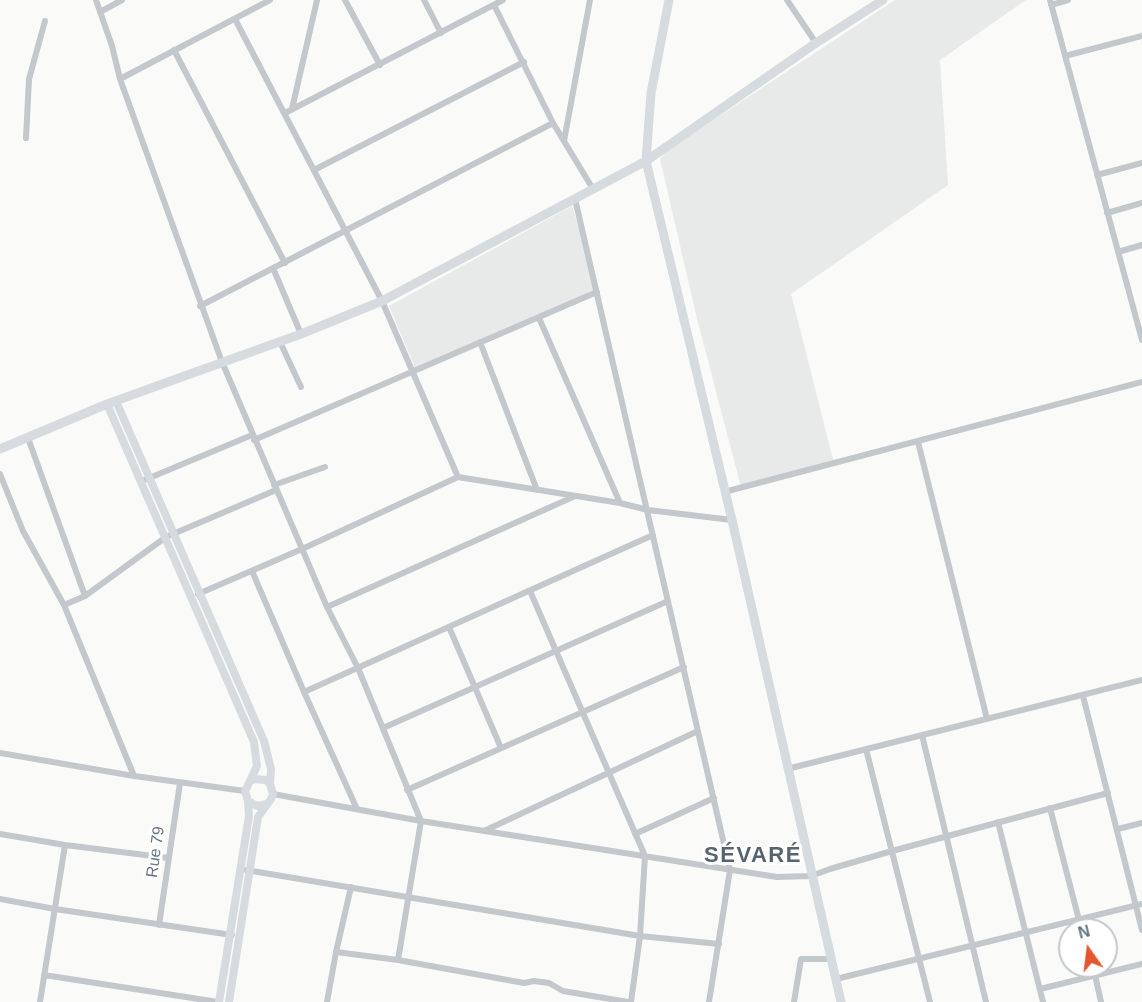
<!DOCTYPE html>
<html>
<head>
<meta charset="utf-8">
<style>
	body { margin:0 }
	#map { position:relative; width:1142px; height:1002px; overflow:hidden; background:#fafaf8; font-family:Arial,sans-serif }
	canvas { display:block }
	.north { position:absolute; left:1058px; top:918px; width:60px; height:60px; box-sizing:border-box; background:#fff; border:2px solid #c1c8cd; border-radius:50%; rotate:346deg; font-size:16px; font-weight:700; line-height:24px; text-align:center; color:#657683 }
	.north::after { content:''; display:block; margin:auto; width:21px; height:27px; background:#e4572e; clip-path:polygon(50% 0,100% 100%,50% 72%,0 100%) }
</style>
</head>
<body>
<div id="map">
<canvas width="1142" height="1002"></canvas>
<div class="north">N</div>
</div>
<script>
const context = document.querySelector('canvas').getContext('2d');
context.lineJoin = 'round';
function fillPath(path, color) { context.fillStyle = color; context.fill(path, 'evenodd'); }
const toPath = rows => new Path2D(rows.map(r => 'M' + r).join(''));
function strokePath(path, color, width, dash) { context.strokeStyle = color; context.lineWidth = width; context.lineCap = dash ? 'butt' : 'round'; context.setLineDash(dash || []); context.stroke(path); }
function label(font, color, halo, rows, align = 'center') {
  context.font = font + ' Arial,sans-serif'; context.lineWidth = 6; context.setLineDash([]); context.textBaseline = 'middle'; context.strokeStyle = halo; context.fillStyle = color; for (const [text, x, y, turn = 0] of rows) {
    context.save(); context.translate(x, y); context.rotate((+turn || 0) * Math.PI / 180); context.textAlign = isNaN(turn) ? turn : align; if (halo) context.strokeText(text, 0, 0); context.fillText(text, 0, 0); context.restore();
  }
}
fillPath(toPath([
	[895,0,1026,0,940,60,948,185,791,294,834,463,741,487,697,319,660,159,668,150],
	[572,206,582,237,596,290,416,370,389,306]
]), '#e8e9e9');
strokePath(toPath([
	[96,0,112,46,120,79,222,362,327,607,358,668,421,821,398,960],
	[345,0,380,65],
	[424,0,441,33],
	[787,0,816,43],
	[1050,0,1142,340],
	[494,5,553,123,593,189],
	[1051,5,1068,0],
	[100,12,122,0],
	[235,19,382,301,458,477],
	[174,50,285,263],
	[1065,56,1142,36],
	[120,79,270,0],
	[292,109,317,0],
	[285,113,503,0],
	[26,138,29,79,45,21],
	[564,141,590,0],
	[314,170,524,62],
	[1097,175,1142,163],
	[575,199,730,870,709,1002],
	[1107,213,1142,203],
	[1118,252,1142,245],
	[273,268,301,334],
	[200,306,553,123],
	[539,318,620,503],
	[280,342,301,387],
	[480,342,537,490],
	[28,438,85,596],
	[254,440,597,292],
	[918,442,987,719],
	[0,474,23,531,64,605,134,776],
	[142,481,252,435],
	[274,485,325,467],
	[724,492,1142,382],
	[252,571,304,692,357,809],
	[530,591,645,856,640,936,631,1002],
	[198,594,302,549,458,477,620,503,648,510,732,520],
	[64,605,85,596,166,537,276,490],
	[327,607,573,497],
	[449,627,501,748],
	[304,692,653,535],
	[1083,696,1142,930],
	[383,728,668,601],
	[922,735,986,1002],
	[866,749,930,1002],
	[0,753,134,776,245,791],
	[787,769,1142,680],
	[407,790,684,667],
	[273,794,421,821,777,877,811,876,830,869,892,851,1108,793],
	[1050,808,1079,920],
	[998,822,1043,1002],
	[1118,829,1142,823],
	[484,831,698,731],
	[0,834,65,845,169,858],
	[635,834,714,798],
	[246,870,640,936,719,944],
	[0,899,55,909,232,935],
	[159,925,180,783],
	[336,952,398,960,524,983,534,981,549,983,563,991,628,1002],
	[44,975,218,1002],
	[1095,975,1101,1002],
	[836,979,1142,904],
	[1040,989,1142,964],
	[40,1002,65,845],
	[327,1002,336,952,351,887],
	[794,1002,801,959,831,959]
]), '#c3c8cc', 6);
strokePath(toPath([
	[116,401,264,741,271,769,270,784],
	[107,404,254,742,257,766,250,781],
	[219,1002,249,816,248,801],
	[229,1002,258,817,271,799,273,794,270,784,266,780,255,779,250,781,245,791,248,801,257,806,267,804]
]), '#d6dbdf', 8);
strokePath(toPath([
	[669,0,651,93,646,161,732,520,841,1002],
	[0,449,107,404,301,334,382,301,646,161,816,43,883,0]
]), '#d6dbdf', 9);
label('16px', '#657683', '#fff', [
	["Rue 79",156,852,-82]
]);
context.letterSpacing = '1.5px';
label('bold 22px', '#57646e', '#fff', [
	["SÉVARÉ",753,856]
]);
context.letterSpacing = '0px';
</script>
</body>
</html>
